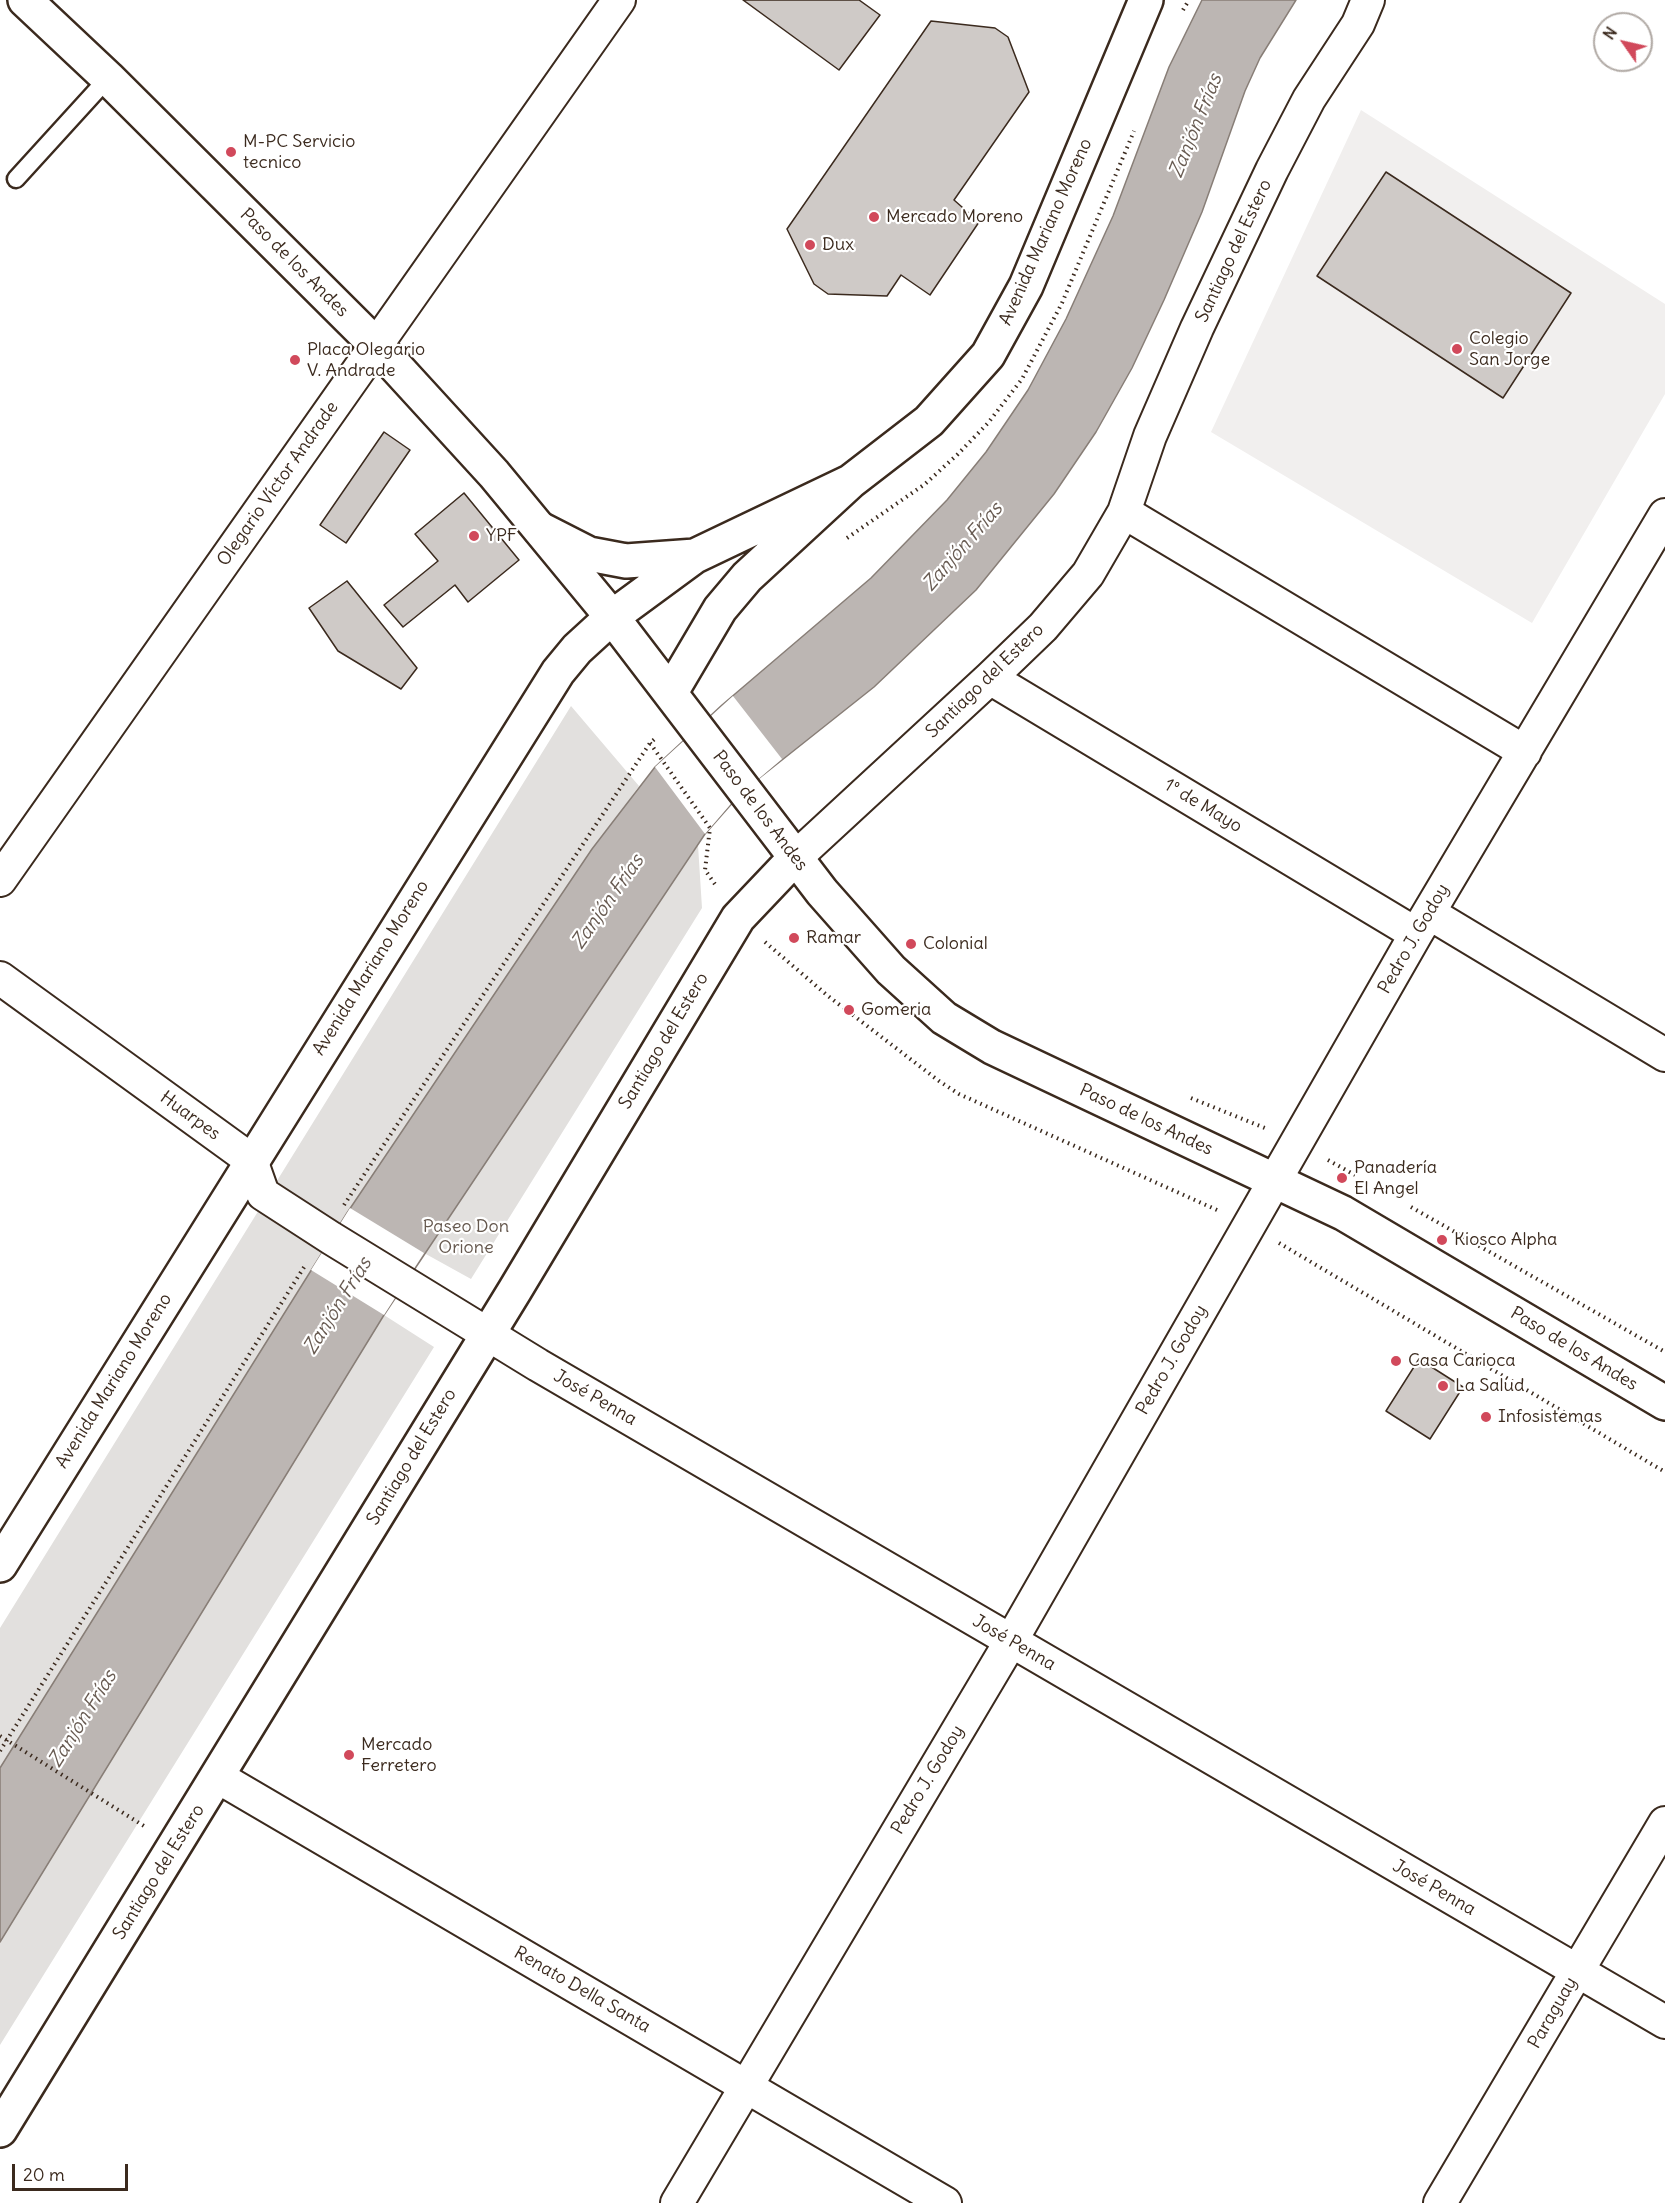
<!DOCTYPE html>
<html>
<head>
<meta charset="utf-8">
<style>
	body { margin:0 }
	#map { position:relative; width:1665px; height:2203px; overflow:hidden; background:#fff; font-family:Delius,sans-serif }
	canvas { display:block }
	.north { position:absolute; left:1593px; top:12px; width:60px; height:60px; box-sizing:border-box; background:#fff; border:2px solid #b1aaa5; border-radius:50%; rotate:304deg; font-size:16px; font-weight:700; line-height:24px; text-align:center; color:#3b2a1e }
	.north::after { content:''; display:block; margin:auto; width:21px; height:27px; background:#d1495b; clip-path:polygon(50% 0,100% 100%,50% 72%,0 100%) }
	.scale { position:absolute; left:12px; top:2164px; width:116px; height:27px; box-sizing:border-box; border:3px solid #3b2a1e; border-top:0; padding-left:8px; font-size:18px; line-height:21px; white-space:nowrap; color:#3b2a1e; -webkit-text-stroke:4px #fff; paint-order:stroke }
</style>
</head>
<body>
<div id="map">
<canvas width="1665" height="2203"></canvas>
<div class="north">N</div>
<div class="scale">20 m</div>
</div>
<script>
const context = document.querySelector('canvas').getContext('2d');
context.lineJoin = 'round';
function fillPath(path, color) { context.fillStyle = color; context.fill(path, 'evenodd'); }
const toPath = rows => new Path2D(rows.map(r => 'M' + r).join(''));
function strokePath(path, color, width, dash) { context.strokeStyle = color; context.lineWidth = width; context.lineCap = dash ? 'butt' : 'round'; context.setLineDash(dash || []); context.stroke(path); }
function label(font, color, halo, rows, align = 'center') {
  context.font = font + ' Delius,sans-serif'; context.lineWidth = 4.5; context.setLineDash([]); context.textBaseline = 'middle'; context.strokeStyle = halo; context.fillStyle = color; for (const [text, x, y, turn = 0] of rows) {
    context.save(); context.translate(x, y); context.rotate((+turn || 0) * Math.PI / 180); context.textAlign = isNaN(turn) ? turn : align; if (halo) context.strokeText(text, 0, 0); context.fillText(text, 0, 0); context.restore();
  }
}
fillPath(toPath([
	[1361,110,1665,304,1665,394,1532,623,1211,432]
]), '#f1efee');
fillPath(toPath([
	[571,706,639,786,548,914,347,1213,0,1768,0,1628],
	[698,845,702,908,471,1279,424,1253],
	[384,1315,434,1347,0,2045,0,1942]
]), '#e2e0de');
const water = toPath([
	[1202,0,1296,0,1260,58,1245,91,1202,212,1164,300,1132,368,1096,432,1054,494,976,590,874,687,743,791,705,834,384,1315,0,1942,0,1768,347,1213,592,849,655,767,722,705,871,578,947,500,986,452,1028,390,1066,319,1113,216,1169,67,1202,0]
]);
fillPath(water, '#bcb6b3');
strokePath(water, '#887e77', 1.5);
fillPath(toPath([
	[733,696,782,759,735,799,705,834,655,767],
	[350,1208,424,1253,384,1315,311,1270]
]), '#fff');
const building = toPath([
	[743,0,859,0,880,15,839,70,743,0],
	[931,21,995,28,1008,37,1029,92,954,200,979,222,930,295,901,275,887,296,828,294,814,284,787,229,931,21],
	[1386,172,1571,293,1503,398,1317,276,1386,172],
	[384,432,410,450,346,543,320,525,384,432],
	[464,493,519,560,468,602,455,585,403,627,384,605,438,561,415,534,464,493],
	[347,581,417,668,401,689,338,651,309,608,347,581],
	[1419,1359,1463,1387,1430,1439,1386,1411,1419,1359]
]);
fillPath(building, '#cfcac7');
strokePath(building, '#3b2a1e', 1.5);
const service = toPath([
	[16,179,108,78]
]);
const minor = toPath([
	[1124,512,1525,752],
	[990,678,1416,934],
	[794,859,990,678,1043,627,1088,574,1124,512,1150,436,1197,328,1272,170,1309,99,1358,24,1368,0],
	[0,880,619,0],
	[1429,913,1665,1055],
	[0,978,251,1160,263,1194,331,1238,538,1365,1665,2022],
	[218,1777,945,2203],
	[677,2203,1011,1641,1416,934,1665,515],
	[1440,2203,1665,1823]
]);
const tertiary = toPath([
	[25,0,108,78,376,345,494,474,612,617]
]);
const secondary = toPath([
	[540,529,589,554,626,561,695,556],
	[612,617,822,892,891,970,944,1018,992,1047,1343,1213,1665,1403],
	[671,692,720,609,747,577,850,482,929,421,988,355,1026,286,1146,0],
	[0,1565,558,672,577,649,612,617,695,556,850,482],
	[0,2130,515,1290,738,918,794,859]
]);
strokePath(service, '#3b2a1e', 21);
strokePath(minor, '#3b2a1e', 36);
strokePath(tertiary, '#3b2a1e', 38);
strokePath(secondary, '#3b2a1e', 38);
strokePath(toPath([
	[1183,10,1189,0],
	[847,538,925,484,958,454,988,423,1022,379,1062,303,1134,131],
	[650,743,710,828,705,870,717,887],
	[765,942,828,996,939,1081,959,1094,1217,1210],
	[1191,1098,1265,1128],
	[1328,1160,1355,1175],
	[344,1205,650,743,657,737],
	[1411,1207,1665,1352],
	[1279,1243,1665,1472],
	[0,1736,144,1826],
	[0,1751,306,1264]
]), '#3b2a1e', 4, [1.5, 4.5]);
strokePath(service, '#fff', 16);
strokePath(minor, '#fff', 32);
strokePath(tertiary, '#fff', 33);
strokePath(secondary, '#fff', 33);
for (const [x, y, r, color] of [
	[231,152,6,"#d1495b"],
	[874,217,6,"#d1495b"],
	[810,245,6,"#d1495b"],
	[1457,349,6,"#d1495b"],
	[295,360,6,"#d1495b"],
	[474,536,6,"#d1495b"],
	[794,938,6,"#d1495b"],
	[911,944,6,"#d1495b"],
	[849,1010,6,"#d1495b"],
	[1342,1178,6,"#d1495b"],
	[1442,1240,6,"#d1495b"],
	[1396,1361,6,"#d1495b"],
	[1443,1386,6,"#d1495b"],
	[1486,1417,6,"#d1495b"],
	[349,1755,6,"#d1495b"]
]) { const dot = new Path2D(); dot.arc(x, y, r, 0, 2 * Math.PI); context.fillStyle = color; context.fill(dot); strokePath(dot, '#fff', 2); }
label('18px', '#3b2a1e', '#fff', [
	["M-PC Servicio",243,142],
	["tecnico",243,163],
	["Mercado Moreno",886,217],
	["Dux",822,245],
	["Colegio",1469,339],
	["San Jorge",1469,360],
	["Placa Olegario",307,350],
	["V. Andrade",307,371],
	["YPF",486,536],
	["Ramar",806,938],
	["Colonial",923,944],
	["Gomeria",861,1010],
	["Panadería",1354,1168],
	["El Angel",1354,1189],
	["Kiosco Alpha",1454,1240],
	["Casa Carioca",1408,1361],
	["La Salud",1455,1386],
	["Infosistemas",1498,1417],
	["Mercado",361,1745],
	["Ferretero",361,1766]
], 'left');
label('18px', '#3b2a1e', '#fff', [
	["Avenida Mariano Moreno",1046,232,-66],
	["Santiago del Estero",1234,251,-65],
	["Paso de los Andes",294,263,45],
	["Olegario Víctor Andrade",278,484,-55],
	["Santiago del Estero",985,681,-44],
	["1° de Mayo",1203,806,31],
	["Paso de los Andes",760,811,53],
	["Pedro J. Godoy",1414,939,-60],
	["Avenida Mariano Moreno",371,968,-58],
	["Santiago del Estero",664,1041,-59],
	["Huarpes",190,1116,36],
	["Paso de los Andes",1146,1120,25],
	["Paso de los Andes",1574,1349,31],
	["Pedro J. Godoy",1172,1360,-60],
	["Avenida Mariano Moreno",114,1381,-58],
	["José Penna",595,1398,30],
	["Santiago del Estero",412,1457,-59],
	["José Penna",1014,1643,30],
	["Pedro J. Godoy",928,1780,-59],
	["Santiago del Estero",159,1872,-58],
	["José Penna",1434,1888,30],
	["Renato Della Santa",582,1990,30],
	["Paraguay",1553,2013,-60]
]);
label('18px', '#65584e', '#fff', [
	["Paseo Don",466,1227],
	["Orione",466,1248]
]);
label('italic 20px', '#685b52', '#fff', [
	["Zanjón Frías",1196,126,-68],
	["Zanjón Frías",963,547,-49],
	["Zanjón Frías",608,902,-55],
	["Zanjón Frías",338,1306,-58],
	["Zanjón Frías",83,1719,-58]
]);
</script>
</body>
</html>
